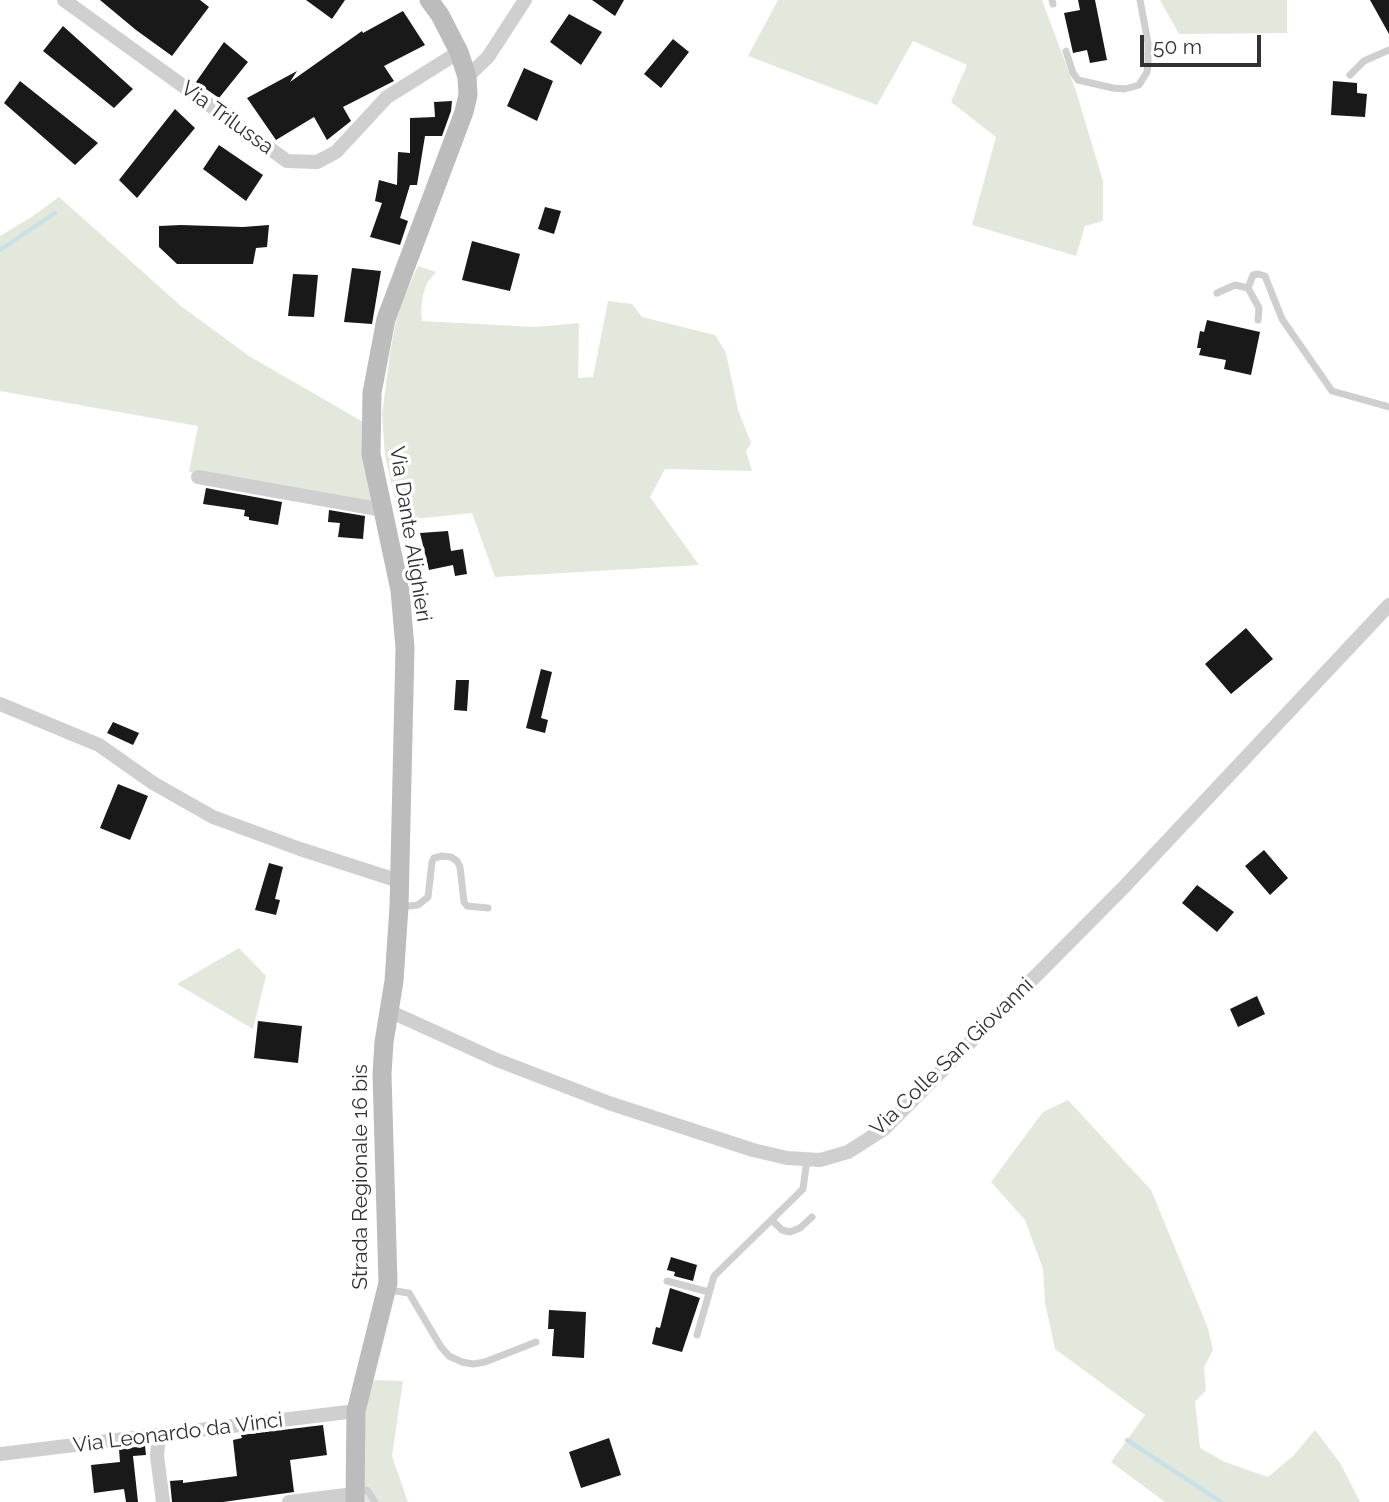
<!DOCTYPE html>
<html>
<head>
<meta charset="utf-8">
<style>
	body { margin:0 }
	#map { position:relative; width:1389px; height:1502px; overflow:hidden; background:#fff; font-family:Raleway,sans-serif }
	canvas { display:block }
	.scale { position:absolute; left:1140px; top:35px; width:121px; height:32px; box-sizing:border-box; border:4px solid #323232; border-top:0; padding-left:9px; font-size:21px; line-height:24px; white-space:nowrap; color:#323232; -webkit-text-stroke:5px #fff; paint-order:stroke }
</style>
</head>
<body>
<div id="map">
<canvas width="1389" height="1502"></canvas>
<div class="scale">50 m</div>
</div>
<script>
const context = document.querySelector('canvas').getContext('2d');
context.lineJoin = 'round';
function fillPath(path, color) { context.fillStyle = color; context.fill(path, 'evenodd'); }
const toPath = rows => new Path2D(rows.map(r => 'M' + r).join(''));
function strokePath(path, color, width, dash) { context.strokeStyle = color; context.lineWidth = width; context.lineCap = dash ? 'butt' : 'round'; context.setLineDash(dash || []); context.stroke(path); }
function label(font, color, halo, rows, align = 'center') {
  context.font = font + ' Raleway,sans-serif'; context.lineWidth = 7; context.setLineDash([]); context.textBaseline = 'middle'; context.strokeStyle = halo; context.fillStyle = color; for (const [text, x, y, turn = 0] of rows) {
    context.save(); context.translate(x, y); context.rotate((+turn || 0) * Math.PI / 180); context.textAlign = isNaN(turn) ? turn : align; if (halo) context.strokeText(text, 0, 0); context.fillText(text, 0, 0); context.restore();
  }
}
fillPath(toPath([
	[778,0,1042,0,1076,91,1103,181,1103,221,1085,226,1076,256,972,225,996,137,951,102,967,65,913,41,877,105,748,56],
	[1160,0,1287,0,1287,33,1179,34],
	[59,197,181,306,249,356,365,423,377,505,189,472,198,426,0,391,0,236,33,216],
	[418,266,436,272,427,283,423,295,421,310,422,321,536,327,579,323,578,378,593,377,608,301,632,304,642,317,715,335,726,353,738,410,751,443,746,451,752,471,665,469,650,497,699,565,495,577,472,513,414,519,412,529,402,530,385,455,382,414,390,353,398,310],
	[239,948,266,976,253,1029,177,984],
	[1068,1100,1151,1190,1208,1328,1213,1350,1204,1367,1206,1390,1195,1402,1200,1448,1225,1462,1268,1477,1294,1455,1315,1430,1340,1463,1360,1502,1165,1502,1111,1462,1145,1415,1055,1349,1045,1303,1043,1269,1025,1220,991,1182,1043,1112],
	[375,1380,403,1381,392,1456,408,1502,351,1502,347,1489,346,1448,349,1403]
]), '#e3e8dc');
strokePath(toPath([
	[0,250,55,213],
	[1127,1440,1221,1502]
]), '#cae0e7', 4.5);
fillPath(toPath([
	[100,0,200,0,209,7,172,56,136,30],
	[306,0,345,0,332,19],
	[592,0,624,0,615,16],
	[1078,0,1095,0,1107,60,1090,63,1087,50,1073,53,1064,13,1080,10],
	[1370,0,1389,0,1389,34],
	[403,11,425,45,384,66,394,81,343,107,351,121,327,140,314,117,276,140,247,98,297,71,290,82,362,31,363,33],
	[569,14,602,32,581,65,550,42],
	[63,26,133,89,114,108,43,51],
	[673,39,689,52,661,88,644,74],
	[224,42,248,62,219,98,196,82],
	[524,68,553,81,537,121,507,106],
	[20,81,98,143,75,165,4,103],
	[1333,81,1357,83,1357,93,1367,94,1365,117,1331,115],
	[452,101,451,111,442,136,425,136,417,185,410,185,400,218,408,221,400,245,370,237,382,203,375,201,379,180,397,185,398,152,410,153,410,118,435,117,434,102],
	[175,109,195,128,137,198,119,180],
	[219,145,263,175,246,201,203,169],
	[545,207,561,211,554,234,538,229],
	[181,225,243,227,269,225,267,247,256,248,253,264,177,264,159,247,159,226],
	[472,241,520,254,510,291,462,280],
	[352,268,381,271,372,324,344,322],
	[293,274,318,275,314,317,288,316],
	[1207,320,1260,332,1251,375,1224,369,1226,360,1199,355,1201,348,1197,348,1200,331,1204,332],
	[206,488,282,502,278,525,249,520,249,517,244,516,245,510,203,504],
	[329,510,365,516,363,539,338,537,340,523,328,522],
	[448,531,451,551,463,549,467,574,455,576,453,565,429,570,420,533],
	[1246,628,1273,659,1231,694,1205,664],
	[541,669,552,672,541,718,548,720,545,733,526,728],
	[456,680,469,680,467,711,454,710],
	[113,722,139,733,133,745,107,733],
	[118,784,148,796,130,840,100,828],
	[1264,850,1288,878,1270,895,1245,866],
	[269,863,283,867,275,899,280,900,276,915,255,910],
	[1197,885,1234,912,1217,932,1182,903],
	[1257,996,1265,1014,1238,1027,1230,1009],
	[258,1021,302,1026,298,1063,254,1058],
	[671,1257,697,1265,693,1281,674,1276,675,1272,667,1270],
	[670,1288,700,1298,682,1352,652,1344,656,1327,660,1328],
	[549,1310,586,1312,584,1358,552,1356,554,1329,548,1329],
	[323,1425,327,1455,290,1460,294,1492,223,1502,172,1502,170,1481,183,1480,183,1483,237,1476,233,1440,242,1438,241,1435],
	[609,1438,621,1475,581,1488,569,1452],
	[145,1446,146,1455,133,1456,138,1502,126,1502,124,1489,94,1493,91,1465,120,1462,119,1449]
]), '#191919');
strokePath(toPath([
	[1052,0,1053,4],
	[1066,51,1073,73,1078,80,1113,88,1125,89,1139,85,1147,72,1148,64,1148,43,1140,0],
	[1350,75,1364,61,1389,50],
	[1248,288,1253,275,1258,274,1265,276,1282,319,1332,391,1389,407],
	[1217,293,1235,285,1248,288,1259,308,1258,320],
	[400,907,418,905,428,897,432,862,434,858,442,856,451,857,457,861,460,867,464,902,467,906,488,908],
	[772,1220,782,1230,790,1232,800,1228,812,1217],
	[667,1281,709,1292],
	[389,1290,409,1293,441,1347,449,1356,462,1362,473,1364,485,1362,536,1342],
	[697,1335,714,1276,803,1189,807,1159],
	[358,1493,367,1490,375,1502]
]), '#cfcfcf', 7);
strokePath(toPath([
	[64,0,287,161,317,162,336,152,387,97,459,52],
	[467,77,488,57,525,0],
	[198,477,383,510],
	[0,704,99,745,153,783,213,817,300,849,399,881],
	[389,1011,497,1060,609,1103,753,1150,787,1158,820,1160,848,1152,884,1129,1125,886,1389,605],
	[159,1435,157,1456,163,1502],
	[0,1454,356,1411],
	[289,1502,354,1494]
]), '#cfcfcf', 14);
strokePath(toPath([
	[355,1502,356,1411,388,1283,382,1074,384,1042,394,981,399,907,405,648,400,590,371,454,372,393,386,319,464,112,468,95,467,77,459,52,440,15,429,0]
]), '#bcbcbc', 19);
label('21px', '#323232', '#fff', [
	["Via Trilussa",227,118,36],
	["Via Dante Alighieri",410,534,81],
	["Via Colle San Giovanni",952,1057,-44],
	["Strada Regionale 16 bis",361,1177,-90],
	["Via Leonardo da Vinci",178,1433,-7]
]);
</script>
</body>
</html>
